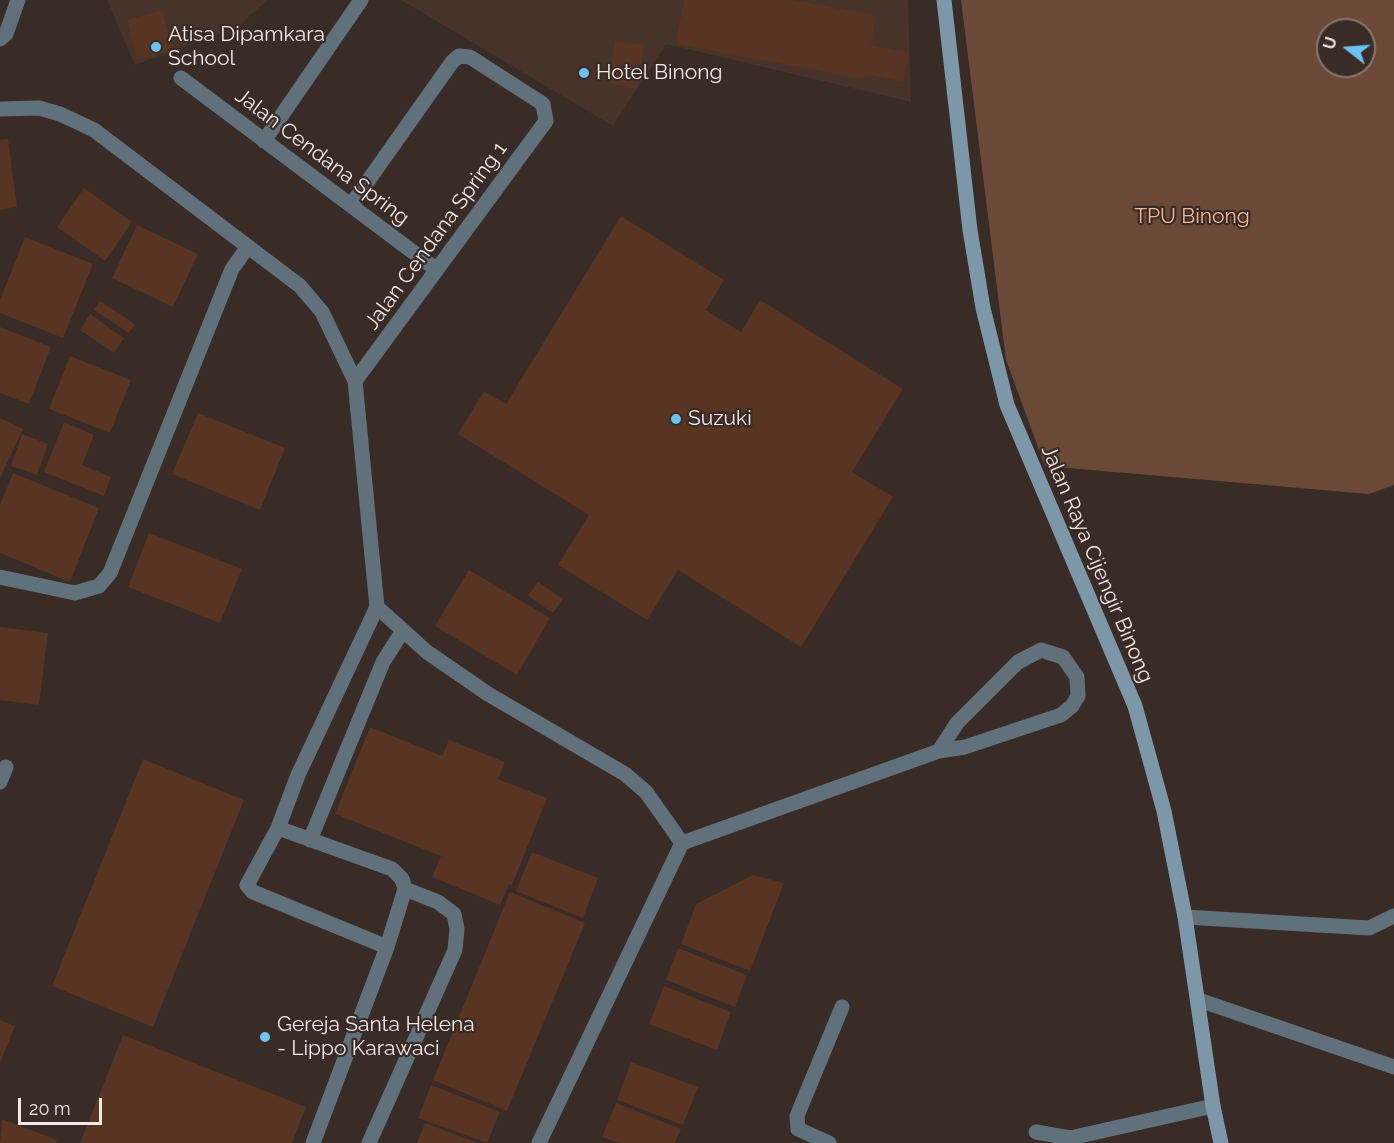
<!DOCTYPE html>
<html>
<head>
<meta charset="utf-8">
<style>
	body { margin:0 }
	#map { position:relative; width:1394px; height:1143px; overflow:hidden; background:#392b25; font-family:Raleway,sans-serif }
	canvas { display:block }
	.north { position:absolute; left:1316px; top:18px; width:60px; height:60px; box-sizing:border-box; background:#392b25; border:2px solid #837771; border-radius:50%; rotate:287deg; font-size:16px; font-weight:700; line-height:24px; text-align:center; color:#f2e8e4 }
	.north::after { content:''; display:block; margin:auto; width:21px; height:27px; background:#6dc2f3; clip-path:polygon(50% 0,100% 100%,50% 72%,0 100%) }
	.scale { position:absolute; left:18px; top:1098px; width:84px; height:27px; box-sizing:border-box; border:3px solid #f2e8e4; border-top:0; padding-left:8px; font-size:18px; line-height:21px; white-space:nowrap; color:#f2e8e4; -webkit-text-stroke:4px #392b25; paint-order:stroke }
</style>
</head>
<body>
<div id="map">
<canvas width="1394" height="1143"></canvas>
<div class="north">U</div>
<div class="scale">20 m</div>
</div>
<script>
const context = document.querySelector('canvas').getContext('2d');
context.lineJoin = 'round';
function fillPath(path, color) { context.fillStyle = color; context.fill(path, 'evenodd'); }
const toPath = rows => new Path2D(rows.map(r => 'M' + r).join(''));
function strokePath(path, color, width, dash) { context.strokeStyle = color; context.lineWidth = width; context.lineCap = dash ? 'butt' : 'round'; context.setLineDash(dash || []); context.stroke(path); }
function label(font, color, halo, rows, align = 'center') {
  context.font = font + ' Raleway,sans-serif'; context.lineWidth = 4.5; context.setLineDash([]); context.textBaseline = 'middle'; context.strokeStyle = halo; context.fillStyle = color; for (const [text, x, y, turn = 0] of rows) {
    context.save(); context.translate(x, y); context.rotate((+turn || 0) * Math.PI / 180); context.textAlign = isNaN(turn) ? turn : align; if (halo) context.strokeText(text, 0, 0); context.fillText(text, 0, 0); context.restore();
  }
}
fillPath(toPath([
	[107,0,268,0,236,28,135,65],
	[401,0,908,0,911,102,666,44,613,126]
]), '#47332a');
fillPath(toPath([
	[961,0,1394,0,1394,485,1369,494,1045,466,1006,360],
	[1328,30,1364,30,1364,66,1328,66]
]), '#6b4939');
fillPath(toPath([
	[684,0,794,0,876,16,871,45,909,53,903,82,865,74,864,79,676,44],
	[162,10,173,51,137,60,127,20],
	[615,41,644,45,638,88,610,84],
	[8,139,17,207,0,210,0,140],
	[84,188,132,222,105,261,57,227],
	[621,216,724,280,706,310,741,332,760,300,903,389,852,472,893,497,801,647,678,570,647,620,558,565,589,515,458,434,484,391,506,404],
	[137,225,198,254,173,307,112,278],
	[25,237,93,264,63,338,0,313,0,300],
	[100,301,135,324,129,333,94,310],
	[90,314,124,338,114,353,80,330],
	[0,327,51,347,29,404,0,393],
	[70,356,131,380,110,433,49,409],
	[198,413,285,448,260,510,172,474],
	[0,418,23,429,0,478],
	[64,422,94,435,82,465,111,477,104,496,44,472],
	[22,434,48,444,37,475,11,466],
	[13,473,99,508,70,582,0,553,0,505],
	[149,533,242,569,220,623,128,587],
	[469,570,550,618,517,675,435,626],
	[538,582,563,599,553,613,528,596],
	[0,627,48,633,39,705,0,700],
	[370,727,442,756,449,740,505,762,498,779,547,798,512,885,509,884,500,905,432,877,441,856,335,814],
	[143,759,244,800,153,1027,52,986],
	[532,852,598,878,583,918,516,891],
	[753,875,784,883,750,971,681,944,696,904],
	[510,892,585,923,507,1111,433,1080],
	[678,948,747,975,735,1007,666,980],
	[664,986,731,1012,717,1050,649,1024],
	[0,1020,15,1026,0,1063],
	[123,1035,306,1107,292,1143,80,1143],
	[631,1062,698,1087,683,1125,617,1100],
	[431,1085,500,1112,487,1143,418,1118],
	[616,1103,681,1129,675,1143,619,1143,602,1137],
	[2,1119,57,1140,56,1143,0,1143],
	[425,1123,477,1143,417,1143]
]), '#583423');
strokePath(toPath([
	[0,39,6,34,18,0],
	[278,828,392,869,402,879,405,889,387,947],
	[310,840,383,662,402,632],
	[1185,917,1369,928,1394,916],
	[313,1143,387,947,253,892,247,885,278,828,298,775,377,607],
	[369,1143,455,950,457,929,454,914,438,902,405,889]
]), '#60717c', 15);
strokePath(toPath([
	[181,78,437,270],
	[0,109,39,108,60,114,94,130,300,286,322,312,355,381,377,607,427,652,488,694,625,774,646,792,682,843,539,1143],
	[264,141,361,0],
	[351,205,452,62,459,56,470,57,543,104,546,121,355,381],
	[0,577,75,593,99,586,110,573,232,269,247,248],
	[0,782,6,767],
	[682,843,939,751,965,747,1061,715,1072,706,1078,696,1077,677,1063,657,1041,650,1018,662,957,723,939,751],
	[1199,1000,1394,1067],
	[1036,1132,1070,1138,1213,1106],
	[829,1143,798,1129,797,1116,842,1007]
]), '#60717c', 15);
strokePath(toPath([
	[944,0,970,230,983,308,1007,405,1135,706,1164,811,1185,917,1213,1106,1221,1143]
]), '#7b97a8', 15);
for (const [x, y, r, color] of [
	[156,47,6,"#6dc2f3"],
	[584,73,6,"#6dc2f3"],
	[676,419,6,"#6dc2f3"],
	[265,1037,6,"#6dc2f3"]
]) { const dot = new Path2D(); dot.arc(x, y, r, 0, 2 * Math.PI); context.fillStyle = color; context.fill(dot); strokePath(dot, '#392b25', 2); }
label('21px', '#f2e8e4', '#392b25', [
	["Atisa Dipamkara",168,35],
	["School",168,59],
	["Hotel Binong",596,73],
	["Suzuki",688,419],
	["Gereja Santa Helena",277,1025],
	["- Lippo Karawaci",277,1049]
], 'left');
label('21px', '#f2e8e4', '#392b25', [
	["Jalan Cendana Spring",322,157,37],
	["Jalan Cendana Spring 1",436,236,-54],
	["Jalan Raya Cijengir Binong",1097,564,67]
]);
label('21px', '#f7b495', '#392b25', [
	["TPU Binong",1192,217]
]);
</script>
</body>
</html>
